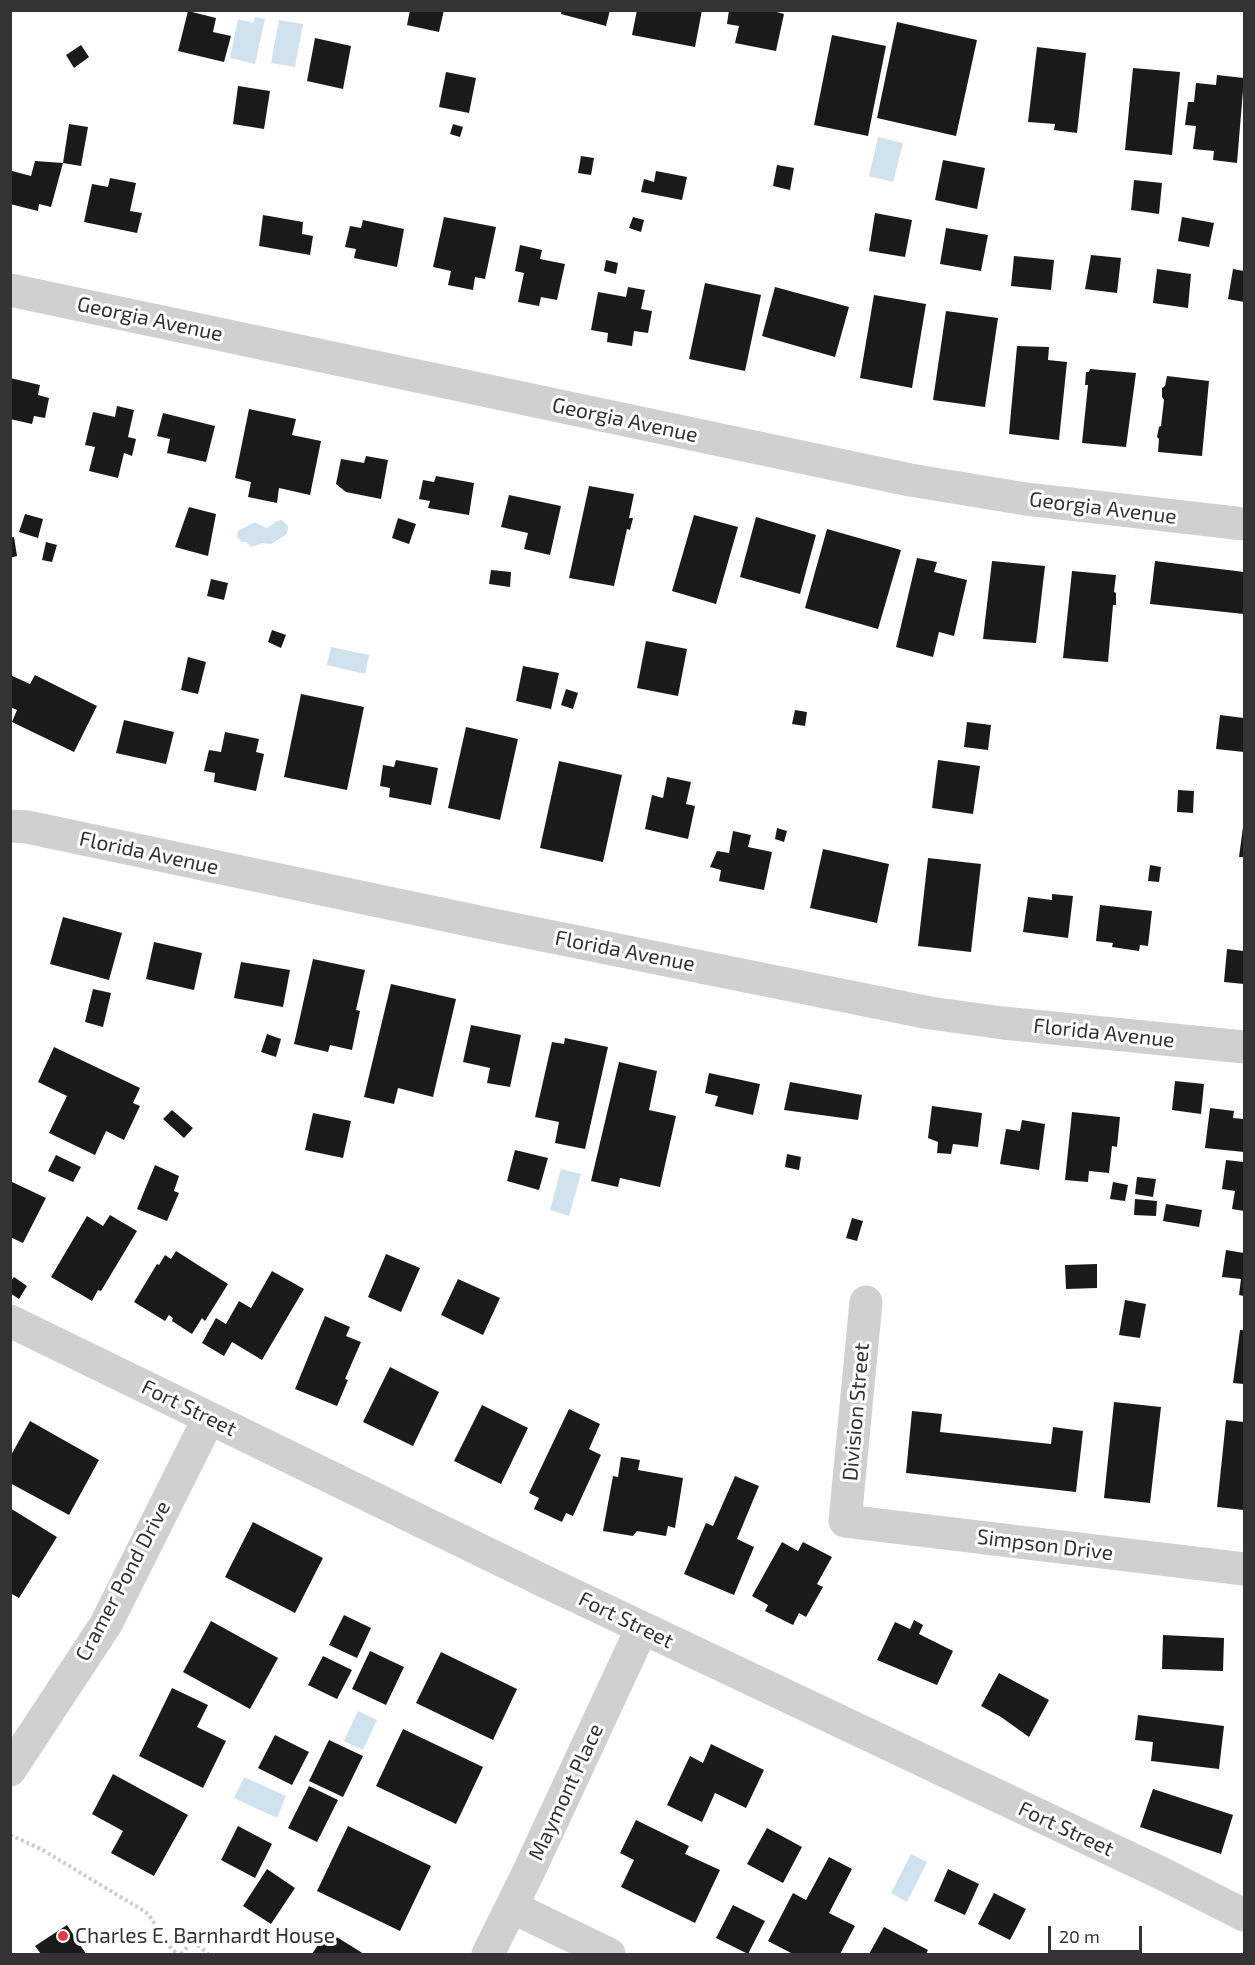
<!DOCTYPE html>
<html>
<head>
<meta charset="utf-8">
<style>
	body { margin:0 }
	#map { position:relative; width:1255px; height:1965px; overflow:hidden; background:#fff; font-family:"Exo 2",sans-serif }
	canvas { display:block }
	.frame { position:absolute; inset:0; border:12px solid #333; pointer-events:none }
	.scale { position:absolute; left:1048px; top:1926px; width:94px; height:27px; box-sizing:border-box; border:3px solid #333; border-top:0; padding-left:8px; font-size:18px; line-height:21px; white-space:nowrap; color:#333; -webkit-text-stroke:4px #fff; paint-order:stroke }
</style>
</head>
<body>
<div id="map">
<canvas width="1255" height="1965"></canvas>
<div class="frame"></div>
<div class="scale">20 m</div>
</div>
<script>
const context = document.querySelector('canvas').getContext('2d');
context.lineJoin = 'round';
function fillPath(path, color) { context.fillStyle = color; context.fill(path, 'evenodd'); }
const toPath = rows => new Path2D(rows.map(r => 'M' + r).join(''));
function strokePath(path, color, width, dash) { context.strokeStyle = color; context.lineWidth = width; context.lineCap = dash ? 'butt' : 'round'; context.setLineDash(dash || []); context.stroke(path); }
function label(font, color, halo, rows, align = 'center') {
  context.font = font + ' "Exo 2",sans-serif'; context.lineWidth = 6; context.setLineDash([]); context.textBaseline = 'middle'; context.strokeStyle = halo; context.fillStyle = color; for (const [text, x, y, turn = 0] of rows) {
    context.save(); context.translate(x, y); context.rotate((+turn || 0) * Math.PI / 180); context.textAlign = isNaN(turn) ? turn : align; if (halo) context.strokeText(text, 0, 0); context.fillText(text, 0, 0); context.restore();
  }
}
fillPath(toPath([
	[255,17,265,19,255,64,230,58,238,19,253,23],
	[279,20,303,24,295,67,271,63],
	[878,137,903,143,893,182,869,176],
	[282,520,288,526,287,534,271,544,263,543,251,547,246,542,242,542,237,537,238,531,253,523,256,523,267,528,277,521],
	[331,647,369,655,365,674,327,665],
	[561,1169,581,1174,569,1216,550,1210],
	[358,1711,377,1720,363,1750,344,1741],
	[244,1777,286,1796,277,1818,234,1798],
	[911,1854,927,1862,907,1902,891,1893]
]), '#cfe2ee');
fillPath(toPath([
	[410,10,444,10,439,32,407,25],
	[562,10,610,10,606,26,561,14],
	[637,10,702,10,695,47,632,35],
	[729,10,769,10,784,14,776,51,735,43,739,26,727,24],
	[188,11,216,18,213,32,231,36,224,62,178,51],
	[897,22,977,40,956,136,877,118],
	[832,35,886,46,868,136,814,125],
	[315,38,351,46,343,89,307,81],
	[81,45,89,57,74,68,66,55],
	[1037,47,1086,53,1077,133,1054,130,1055,124,1028,122],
	[1133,68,1180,72,1172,155,1125,150],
	[446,72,476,78,469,113,439,107],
	[1217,75,1244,78,1237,163,1213,160,1214,151,1193,149,1196,126,1185,125,1188,102,1194,102,1196,83,1216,85],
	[238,86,270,91,264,129,233,124],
	[69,124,88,127,81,166,63,163],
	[453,124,463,127,460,137,450,134],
	[581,156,594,158,591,175,578,173],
	[943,160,985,168,977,209,935,200],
	[35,161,63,163,51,207,39,204,38,211,10,204,10,175,12,171,31,176],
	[777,165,794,168,790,190,773,186],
	[656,171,687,177,682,200,641,192,644,179,654,182],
	[110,178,136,183,130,211,142,213,137,233,84,222,92,184,108,187],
	[1134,180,1162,183,1159,214,1131,210],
	[875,213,912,220,905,257,869,251],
	[263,215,303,222,302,234,313,236,310,255,259,246],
	[444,217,496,227,485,279,475,277,473,290,448,285,451,271,433,267],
	[633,217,644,220,641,232,629,228],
	[1182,217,1214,223,1209,247,1178,241],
	[363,220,404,229,397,267,354,258,356,249,345,247,350,226,361,228],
	[946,228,988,235,981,271,940,264],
	[520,245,542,250,540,259,565,264,557,300,541,297,539,306,518,302,524,273,515,271],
	[1091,255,1121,258,1117,293,1085,289],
	[1014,256,1054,260,1051,290,1011,286],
	[606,260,618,263,616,274,604,271],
	[1157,269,1191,274,1188,308,1153,303],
	[1233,269,1244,271,1244,302,1228,299],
	[705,283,761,295,745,371,689,359],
	[628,287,645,290,641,309,652,311,648,333,634,331,632,346,607,342,608,333,591,330,598,292,626,297],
	[775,287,849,307,835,357,762,336],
	[874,295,926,304,912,388,860,378],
	[946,311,998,318,985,407,933,400],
	[1017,346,1049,347,1048,360,1067,362,1059,440,1009,434],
	[1090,369,1136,373,1126,447,1082,443,1088,385,1085,385,1086,372,1089,372],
	[1167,376,1209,381,1202,456,1158,452,1159,439,1157,437,1159,427,1161,426,1164,400,1162,397,1162,388,1165,386],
	[10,378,40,385,38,395,49,398,45,418,34,416,32,424,10,419],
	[117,406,134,410,128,437,136,439,132,456,124,453,118,478,89,471,95,447,85,445,93,412,115,417],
	[249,409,296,419,292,435,321,441,310,495,279,488,277,503,248,497,251,482,235,478],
	[163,413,215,426,206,462,167,453,170,439,157,436],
	[366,456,388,460,381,499,346,492,336,484,341,459,364,463],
	[436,476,474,483,469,515,428,508,430,501,419,499,423,480,434,482],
	[589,486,634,494,629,518,633,518,630,530,627,529,614,586,569,578],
	[509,495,561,506,550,555,524,549,528,533,501,527],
	[189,507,216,514,208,556,175,547],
	[25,514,43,519,38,538,19,532],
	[694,515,738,527,716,604,672,591],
	[756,517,816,535,800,594,740,577],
	[398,518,416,524,409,544,392,538],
	[827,529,901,550,878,629,805,608],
	[14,537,17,556,10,558,10,538],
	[46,542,57,545,52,562,42,560],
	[917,558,937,562,934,572,967,580,954,636,939,632,933,657,896,647],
	[992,561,1045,566,1036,643,983,639],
	[1155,561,1244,572,1244,614,1150,604],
	[491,570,511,572,510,587,489,584],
	[1072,571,1116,575,1114,592,1116,593,1116,605,1113,605,1108,662,1063,658],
	[211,579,228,583,224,600,207,596],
	[272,630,286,635,281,648,268,642],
	[646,641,687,649,678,696,637,688],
	[188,657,206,662,198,694,181,690],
	[523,666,559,673,551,709,516,701],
	[10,675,30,684,35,675,97,706,74,752,12,722,17,710,10,707],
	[566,689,578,693,573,709,561,705],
	[301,694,364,707,347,790,284,777],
	[795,710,807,712,805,726,792,724],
	[1220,715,1244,718,1244,752,1216,749],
	[124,720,174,732,166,764,116,753],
	[967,722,991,725,988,750,964,747],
	[466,727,518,739,500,820,448,808],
	[225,732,259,739,256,752,264,754,256,791,214,782,215,773,204,771,209,750,221,752],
	[396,760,438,768,431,805,389,797,390,788,380,786,383,765,394,767],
	[938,760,980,766,973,814,932,808],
	[559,761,622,775,603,862,540,848],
	[667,777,691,782,686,804,695,806,688,839,645,829,652,795,663,798],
	[1178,790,1194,791,1193,813,1177,812],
	[1243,827,1244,828,1244,857,1239,857],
	[777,828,787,831,784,842,775,839],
	[733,831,751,835,748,847,772,852,764,890,719,881,721,870,710,867,717,851,729,853],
	[823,849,889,864,877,923,810,908],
	[928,858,981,864,971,952,918,946],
	[1150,865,1161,867,1159,882,1148,881],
	[1052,894,1073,896,1068,938,1023,932,1028,897,1052,900],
	[1100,905,1152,911,1148,946,1140,945,1139,951,1112,947,1113,943,1096,941],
	[63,917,122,933,109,980,50,964],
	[154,942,202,953,194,990,146,979],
	[1227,949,1244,951,1244,984,1224,982],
	[313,959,365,970,356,1010,360,1011,352,1050,330,1045,328,1052,294,1044],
	[241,962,290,970,283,1007,234,998],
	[391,984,456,999,433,1097,398,1088,394,1104,364,1097],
	[93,989,111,993,103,1027,85,1022],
	[471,1025,521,1035,510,1087,487,1083,490,1068,463,1062],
	[267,1034,281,1039,276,1057,261,1052],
	[565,1038,608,1047,585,1149,555,1143,559,1122,535,1117,552,1042,564,1044],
	[54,1047,140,1088,133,1103,140,1106,124,1140,106,1131,95,1155,49,1133,67,1096,38,1082],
	[619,1062,657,1071,649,1110,676,1116,660,1187,620,1178,618,1187,591,1181],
	[709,1073,760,1084,753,1115,715,1106,718,1096,705,1093],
	[1175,1081,1204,1084,1201,1114,1172,1110],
	[790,1082,862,1095,858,1120,784,1110],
	[932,1106,982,1113,978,1147,953,1144,951,1154,937,1153,938,1142,928,1138],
	[1210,1108,1234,1111,1233,1118,1244,1119,1244,1152,1205,1148],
	[172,1110,193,1128,184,1138,163,1119],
	[1072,1112,1120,1117,1117,1147,1112,1146,1109,1173,1089,1171,1088,1182,1065,1180],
	[313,1113,351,1121,343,1158,305,1150],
	[1022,1120,1045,1124,1039,1170,1000,1164,1006,1129,1020,1131],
	[515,1150,548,1158,539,1190,507,1181],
	[787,1154,801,1157,799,1170,785,1167],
	[56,1155,81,1167,73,1182,48,1171],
	[1226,1160,1244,1162,1244,1211,1232,1209,1235,1191,1222,1189],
	[155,1165,179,1176,174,1191,179,1193,167,1221,137,1209],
	[1137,1177,1156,1179,1153,1197,1135,1194],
	[10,1181,46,1198,23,1243,10,1237],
	[1113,1182,1128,1185,1125,1201,1110,1199],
	[1135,1199,1157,1201,1156,1216,1134,1215],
	[1166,1204,1202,1210,1199,1227,1163,1221],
	[110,1215,137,1231,101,1291,98,1290,92,1301,51,1277,87,1216,103,1226],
	[852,1218,863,1221,857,1241,846,1238],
	[1226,1250,1244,1253,1244,1296,1239,1295,1241,1279,1222,1277],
	[176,1251,228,1284,205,1321,202,1318,192,1334,172,1321,173,1318,169,1315,165,1321,134,1302,157,1264,159,1265,165,1255,171,1259],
	[386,1254,420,1268,401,1312,368,1297],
	[1097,1264,1097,1288,1066,1289,1065,1265],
	[272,1271,304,1289,262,1360,232,1342,224,1356,202,1343,216,1318,226,1324,239,1301,251,1308],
	[14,1277,27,1286,19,1299,10,1293,10,1282],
	[458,1279,500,1298,483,1335,441,1315],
	[1125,1300,1146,1304,1140,1338,1119,1335],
	[325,1316,350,1327,346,1336,361,1342,345,1379,348,1380,337,1406,295,1389],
	[1240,1330,1244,1330,1244,1384,1233,1383],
	[390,1367,439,1392,413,1446,363,1422],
	[1114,1402,1161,1407,1150,1503,1104,1498],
	[482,1405,528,1428,501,1484,454,1461],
	[569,1409,600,1424,589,1449,601,1455,573,1516,566,1513,562,1522,534,1509,539,1498,529,1493],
	[912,1411,942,1414,940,1432,1051,1444,1053,1427,1083,1431,1076,1492,906,1473],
	[1226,1420,1244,1422,1244,1510,1217,1507],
	[30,1421,99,1460,69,1515,10,1483,10,1457],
	[621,1457,640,1460,638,1470,683,1478,675,1528,668,1526,666,1536,637,1531,633,1536,603,1531,613,1476,618,1477],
	[735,1476,759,1486,737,1539,754,1547,734,1595,684,1574,706,1523,713,1526],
	[10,1508,57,1537,19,1598,10,1593],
	[253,1522,323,1558,295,1613,225,1577],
	[782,1542,798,1551,803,1542,832,1557,817,1584,823,1587,806,1617,799,1613,793,1625,765,1611,768,1605,752,1596],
	[344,1615,371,1628,357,1658,329,1645],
	[914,1620,923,1625,919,1634,953,1651,937,1685,877,1660,895,1622,910,1629],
	[211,1621,278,1658,250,1709,183,1672],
	[1163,1635,1224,1638,1223,1671,1162,1669],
	[370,1651,404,1667,386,1705,352,1689],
	[441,1652,517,1689,493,1740,416,1703],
	[323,1656,352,1670,337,1699,308,1685],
	[999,1673,1049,1700,1029,1737,1001,1717,981,1706],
	[172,1688,208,1705,197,1727,226,1741,203,1788,139,1756],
	[1138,1715,1224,1726,1219,1769,1151,1761,1153,1742,1135,1740],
	[403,1729,483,1767,456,1824,376,1786],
	[275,1735,309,1752,292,1785,258,1768],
	[329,1740,363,1756,343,1797,309,1781],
	[711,1744,764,1770,746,1808,715,1793,702,1822,667,1805,690,1756,703,1763],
	[113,1774,188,1815,154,1876,111,1853,123,1831,92,1814],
	[309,1786,338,1800,317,1842,288,1828],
	[1153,1789,1233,1815,1221,1854,1140,1827],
	[636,1820,689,1846,685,1854,720,1870,695,1923,621,1887,634,1860,620,1853],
	[238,1826,272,1844,255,1878,221,1860],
	[348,1826,431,1866,400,1931,317,1891],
	[767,1828,802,1847,783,1883,747,1864],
	[829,1857,852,1869,829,1913,855,1926,840,1954,793,1954,768,1941,793,1893,806,1900],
	[267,1869,295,1888,271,1924,243,1906],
	[948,1869,979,1884,965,1915,934,1901],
	[994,1893,1026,1909,1010,1940,978,1924],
	[733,1905,765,1921,748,1954,716,1938],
	[67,1925,86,1954,41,1954,35,1946],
	[884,1927,928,1950,926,1954,869,1954],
	[327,1931,364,1954,312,1954]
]), '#1a1a1a');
strokePath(toPath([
	[10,1835,41,1849,144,1911,149,1915,167,1944,177,1954],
	[181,1954,193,1941,208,1954]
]), '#cdcdcd', 4, [3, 3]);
strokePath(toPath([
	[10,290,910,480,1026,499,1244,524],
	[10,826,27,827,493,925,930,1013,1003,1023,1244,1047],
	[866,1302,845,1521,1244,1569],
	[10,1321,550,1584,1165,1875,1244,1915],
	[10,1770,106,1624,209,1418],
	[512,1907,609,1954],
	[488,1954,529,1871,642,1628]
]), '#d0d0d0', 33);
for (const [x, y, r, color] of [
	[63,1936,6,"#e63946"]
]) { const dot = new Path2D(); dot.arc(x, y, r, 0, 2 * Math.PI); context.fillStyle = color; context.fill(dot); strokePath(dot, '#fff', 2); }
label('21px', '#333', '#fff', [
	["Georgia Avenue",150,319,12],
	["Georgia Avenue",625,420,12],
	["Georgia Avenue",1103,508,7],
	["Florida Avenue",149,853,12],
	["Florida Avenue",625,951,11],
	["Florida Avenue",1104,1033,6],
	["Fort Street",189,1408,26],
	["Division Street",856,1412,-85],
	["Simpson Drive",1045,1545,7],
	["Cramer Pond Drive",123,1581,-62],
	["Fort Street",626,1620,26],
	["Maymont Place",566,1792,-65],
	["Fort Street",1066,1829,25]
]);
label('21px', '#333', '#fff', [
	["Charles E. Barnhardt House",75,1936]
], 'left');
</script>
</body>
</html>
